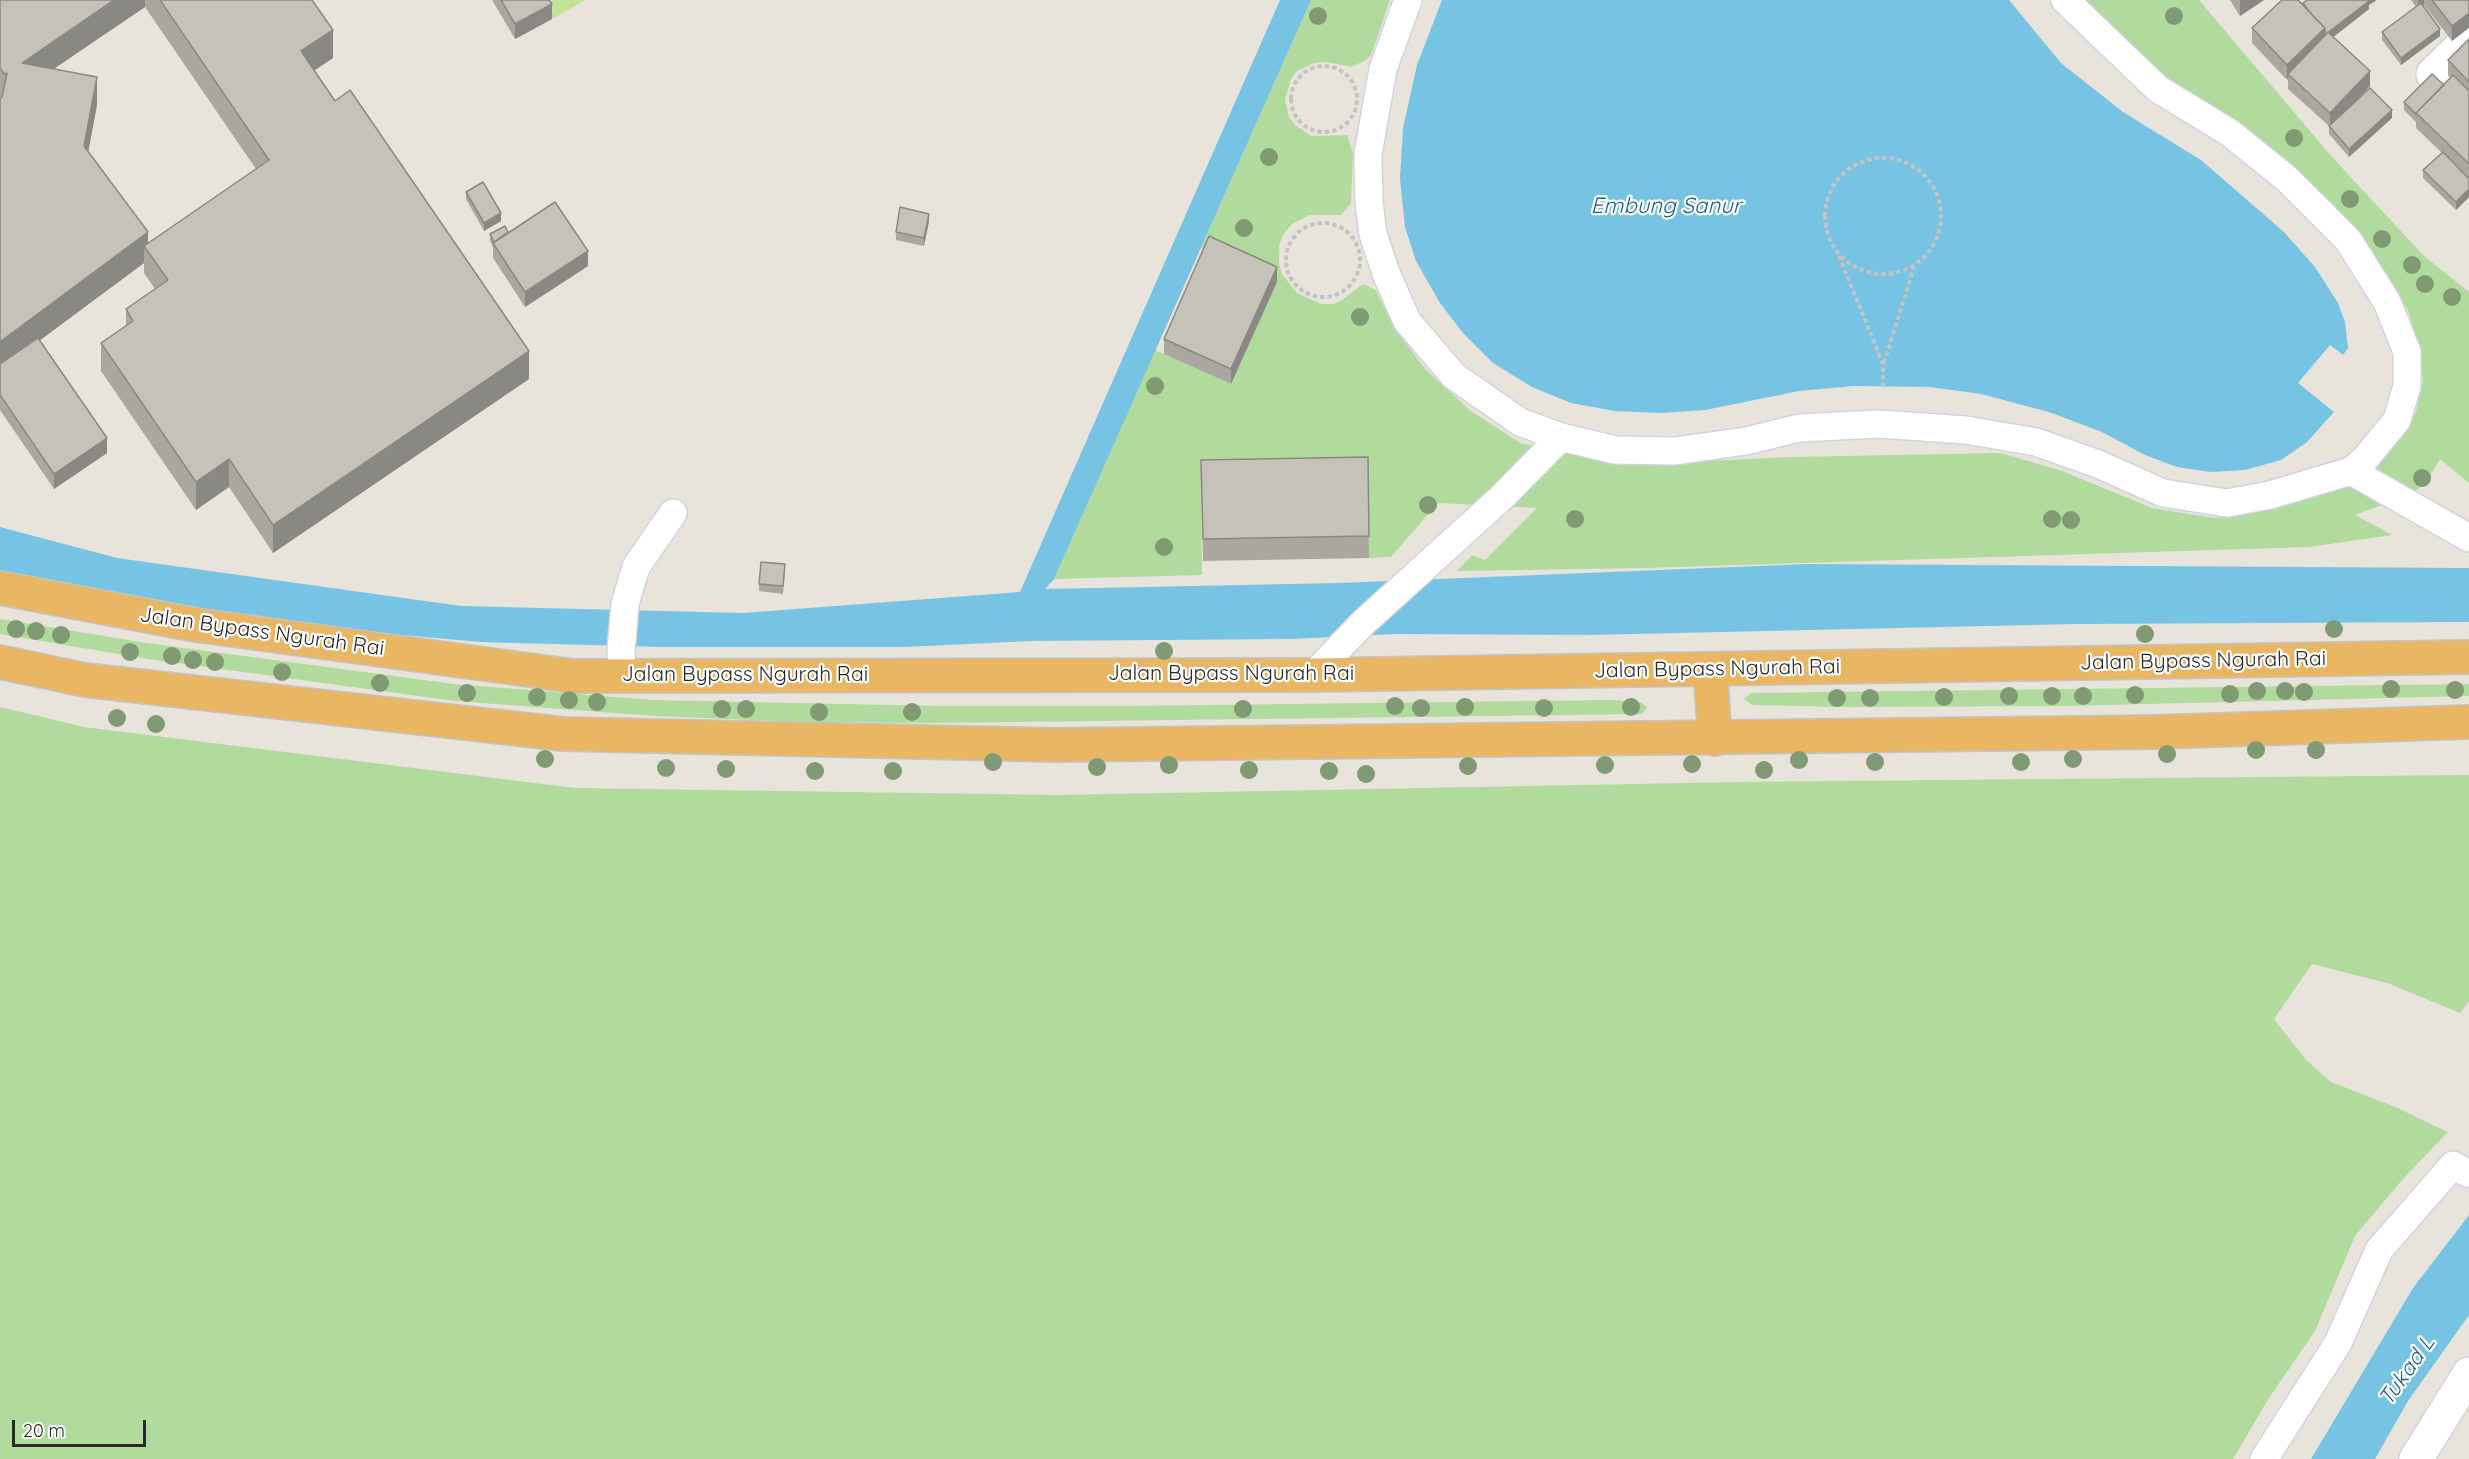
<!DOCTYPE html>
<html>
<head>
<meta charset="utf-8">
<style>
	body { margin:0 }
	#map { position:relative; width:2469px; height:1459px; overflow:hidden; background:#e9e4db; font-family:Quicksand,sans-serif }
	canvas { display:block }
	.scale { position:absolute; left:12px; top:1420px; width:134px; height:27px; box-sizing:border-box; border:3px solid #282828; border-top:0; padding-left:8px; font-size:18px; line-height:21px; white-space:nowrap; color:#282828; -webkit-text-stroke:4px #fff; paint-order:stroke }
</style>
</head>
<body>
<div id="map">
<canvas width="2469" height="1459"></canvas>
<div class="scale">20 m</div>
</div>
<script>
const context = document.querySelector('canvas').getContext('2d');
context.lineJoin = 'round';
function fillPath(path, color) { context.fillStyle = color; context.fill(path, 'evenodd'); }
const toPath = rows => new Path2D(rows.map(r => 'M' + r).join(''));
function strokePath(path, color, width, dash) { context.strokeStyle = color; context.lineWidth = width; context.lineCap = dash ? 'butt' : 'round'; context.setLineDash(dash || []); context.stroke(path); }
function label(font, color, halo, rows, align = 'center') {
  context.font = font + ' Quicksand,sans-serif'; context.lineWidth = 4.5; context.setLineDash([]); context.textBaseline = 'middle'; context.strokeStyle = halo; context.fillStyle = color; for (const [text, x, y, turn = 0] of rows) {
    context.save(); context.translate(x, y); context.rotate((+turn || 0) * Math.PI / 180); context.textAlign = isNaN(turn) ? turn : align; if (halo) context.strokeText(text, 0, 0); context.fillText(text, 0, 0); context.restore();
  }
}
fillPath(toPath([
	[1311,0,1390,0,1371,55,1366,60,1351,67,1327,62,1314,63,1297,71,1291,79,1285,99,1289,117,1295,125,1311,136,1347,135,1353,154,1351,203,1341,215,1310,215,1292,224,1283,235,1279,246,1279,264,1282,274,1297,293,1321,304,1334,304,1342,300,1363,284,1376,290,1393,326,1425,369,1471,411,1520,443,1627,465,1789,457,2001,453,2062,471,2152,508,2214,518,2291,504,2373,471,2405,433,2416,412,2423,380,2420,353,2408,310,2378,260,2336,207,2286,159,2221,112,2152,71,2078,0,2199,0,2332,157,2424,256,2469,292,2469,483,2440,459,2429,477,2414,493,2355,515,2392,535,2309,547,1646,568,1457,571,1472,555,1485,560,1537,508,1438,503,1391,557,1369,558,1368,479,1201,482,1202,575,1054,579,1155,350,1231,384,1277,282,1201,248],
	[0,619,147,643,454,684,653,700,940,706,1127,706,1611,700,1640,702,1647,707,1642,714,939,723,804,722,654,716,455,701,148,659,0,634],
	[2469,684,2469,696,2066,706,1840,707,1752,705,1744,699,1751,693],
	[0,707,84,727,575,788,1058,795,1737,782,2469,775,2469,1001,2460,1013,2390,984,2312,964,2274,1019,2306,1060,2331,1082,2393,1106,2448,1132,2402,1180,2355,1236,2315,1331,2267,1401,2233,1459,0,1459]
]), '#b0db9c');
fillPath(toPath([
	[541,0,586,0,552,19]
]), '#c1e299');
fillPath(toPath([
	[1280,0,1311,0,1054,579,1045,589,1339,583,1808,564,2469,568,2469,622,2076,624,1589,635,1395,634,1291,639,1030,641,906,647,660,647,480,642,249,621,48,582,0,570,0,527,117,558,461,606,743,613,1020,592],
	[1442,0,2009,0,2061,63,2123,112,2201,160,2284,232,2315,267,2338,303,2345,322,2348,348,2343,355,2330,345,2298,383,2334,412,2307,442,2281,460,2245,470,2210,472,2177,467,2145,455,2102,432,2049,412,1981,394,1930,387,1853,386,1799,391,1705,410,1661,413,1615,411,1571,403,1532,387,1493,363,1463,333,1440,303,1416,261,1405,227,1400,179,1403,128,1417,65],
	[2469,1215,2469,1315,2408,1401,2375,1459,2311,1459,2413,1288]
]), '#77c3e3');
const service = toPath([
	[1408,0,1383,69,1368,154,1369,203,1373,234,1386,273,1407,321,1454,376,1520,422,1561,437,1615,450,1675,451,1746,441,1799,428,1879,424,1966,430,2036,442,2098,464,2163,493,2227,503,2270,495,2351,471,2365,459,2397,420,2407,386,2407,352,2387,302,2348,240,2287,179,2230,133,2158,89,2065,0],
	[2351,471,2469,538],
	[622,675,621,651,625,604,636,567,673,513],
	[1313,675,1364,622,1501,498,1561,437],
	[2264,1459,2338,1343,2379,1250,2453,1165,2467,1173]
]);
const minor = toPath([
	[2433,74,2469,39],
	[2416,1459,2469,1374]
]);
const trunk = toPath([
	[0,588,196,625,573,676,1313,675,2469,657],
	[0,662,85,680,563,734,1057,745,2155,732,2469,722],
	[1710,669,1715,739]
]);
strokePath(service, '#d1d3e0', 30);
strokePath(minor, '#d1d3e0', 36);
strokePath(trunk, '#c3c3c3', 36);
strokePath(toPath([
	'1291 99a33 33 0 1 1 66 0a33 33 0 1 1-66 0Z',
	'1825 216a58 58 0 1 1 116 0a58 58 0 1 1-116 0Z',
	'1286 260a37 37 0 1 1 74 0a37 37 0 1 1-74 0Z',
	[1839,256,1883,364,1883,387],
	[1884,363,1915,264]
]), '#c3c3c3', 4, [4.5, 3]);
strokePath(service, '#fff', 27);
strokePath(minor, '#fff', 33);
strokePath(trunk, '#e9b664', 33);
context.fillStyle = '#809a74';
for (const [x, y] of [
	[1318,16],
	[2174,16],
	[2294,138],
	[1269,157],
	[2350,199],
	[1244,228],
	[2382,239],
	[2412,265],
	[2425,284],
	[2452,297],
	[1360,317],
	[1155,386],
	[2422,478],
	[1428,505],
	[1575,519],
	[2052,519],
	[2071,520],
	[1164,547],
	[16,629],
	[2334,629],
	[36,631],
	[2145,634],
	[61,635],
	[1164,651],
	[130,652],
	[172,656],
	[193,660],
	[215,662],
	[282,672],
	[380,683],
	[2391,689],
	[2455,690],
	[2257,691],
	[2285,691],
	[2304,692],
	[467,693],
	[2230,694],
	[2135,695],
	[2009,696],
	[2052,696],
	[2083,696],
	[537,697],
	[1944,697],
	[1837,698],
	[1870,698],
	[569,700],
	[597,702],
	[1395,706],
	[1465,707],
	[1631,707],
	[1421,708],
	[1544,708],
	[722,709],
	[746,709],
	[1243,709],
	[819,712],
	[912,712],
	[117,718],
	[156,724],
	[2256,750],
	[2316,750],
	[2167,754],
	[545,759],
	[2073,759],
	[1799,760],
	[993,762],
	[1875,762],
	[2021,762],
	[1692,764],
	[1169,765],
	[1605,765],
	[1468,766],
	[1097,767],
	[666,768],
	[726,769],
	[1249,770],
	[1764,770],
	[815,771],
	[893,771],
	[1329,771],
	[1366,774]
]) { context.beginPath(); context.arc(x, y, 9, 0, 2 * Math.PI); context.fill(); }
fillPath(toPath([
	[0,0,312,0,333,58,314,71,529,379,273,553,229,487,196,510,101,371,101,343,126,326,126,309,155,289,144,273,144,263,40,340,107,453,54,489,0,410,0,98,1,98,0,96],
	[145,7,256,169,148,243,88,152,97,105,54,69],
	[492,0,549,0,552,19,515,39],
	[2230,0,2264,0,2240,16],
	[2411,0,2469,0,2452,41,2424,5,2423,6,2440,36,2401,65,2382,40,2382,32,2416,7],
	[2303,3,2369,5,2369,9,2333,37,2370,86,2354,103,2392,118,2349,157,2329,134,2329,126,2288,89,2288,78,2287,80,2252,43,2252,28,2303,6],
	[2469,39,2469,197,2456,210,2423,178,2423,170,2442,153,2416,128,2416,122,2404,110,2404,102,2444,85,2450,78,2448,75,2448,60],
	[466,192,501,221,484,231,466,199],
	[929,221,924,246,896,240,896,232],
	[508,232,588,266,525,307,493,258,493,247,490,241,490,234],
	[1277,282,1231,384,1164,354,1164,339],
	[1368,457,1369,558,1203,561,1201,460],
	[785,572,783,594,759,591,759,584]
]), '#a9a7a0');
fillPath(toPath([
	[114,0,145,0,145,7,22,90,22,63],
	[2240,0,2264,0,2240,16],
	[2368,0,2377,0,2369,5,2369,9,2327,42,2327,34],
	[2418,0,2424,0,2424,5,2418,9],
	[552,4,552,19,515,39,515,24],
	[2469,13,2469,28,2452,41,2452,26],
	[2325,28,2325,43,2288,74,2288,78,2287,80,2287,65],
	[2440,29,2440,36,2401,65,2401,58],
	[333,30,333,58,301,79,301,51],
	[2370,71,2370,86,2330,128,2330,113],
	[97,77,97,105,84,174,84,146],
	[2392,110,2392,118,2349,157,2349,149],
	[2469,189,2469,197,2456,210,2456,202],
	[501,213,501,221,484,231,484,223],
	[929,214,929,221,924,246,924,238],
	[148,232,148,251,144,246,144,263,0,370,0,342],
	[588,251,588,266,525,307,525,292],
	[1277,267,1277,282,1231,384,1231,369],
	[529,351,529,379,273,553,273,525],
	[107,438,107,453,54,489,54,474],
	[229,459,229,487,196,510,196,482]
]), '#8a8882');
const building = toPath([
	[0,0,114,0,22,63,97,77,84,146,148,232,0,342,0,98,2,97,7,73,4,74,0,68,0,0],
	[160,0,312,0,333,30,301,51,335,101,350,90,529,351,273,525,229,459,196,482,101,343,133,321,126,309,168,280,144,246,269,160,160,0],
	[501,0,549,0,552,4,515,24,501,0],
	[2282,0,2298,0,2325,28,2287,65,2252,28,2282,0],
	[2307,0,2368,0,2369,1,2326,34,2325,32,2325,28,2312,15,2303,3,2307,0],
	[2432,0,2469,0,2469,13,2452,26,2432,0],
	[2421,3,2440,29,2401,58,2382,32,2421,3],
	[2328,32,2370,71,2330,113,2288,74,2328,32],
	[2469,39,2469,82,2448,60,2469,39],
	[2432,74,2444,85,2416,113,2416,114,2404,102,2432,74],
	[2453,75,2469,91,2469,164,2416,113,2453,75],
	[2370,88,2392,110,2349,149,2329,126,2370,88],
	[2443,152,2469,179,2469,189,2456,202,2423,170,2443,152],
	[483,182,501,213,484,223,466,192,483,182],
	[555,202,588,251,525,292,493,243,555,202],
	[900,207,929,214,924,238,896,232,900,207],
	[505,226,508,232,494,242,490,234,505,226],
	[1209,236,1277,267,1231,369,1164,339,1209,236],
	[38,338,107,438,54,474,0,395,0,364,38,338],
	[1368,457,1369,536,1203,539,1201,460,1368,457],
	[761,562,785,564,783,586,759,584,761,562]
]);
fillPath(building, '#c5c2ba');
strokePath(building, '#8a8882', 1.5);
label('21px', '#282828', '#fff', [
	["Jalan Bypass Ngurah Rai",262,632,8],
	["Jalan Bypass Ngurah Rai",2203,661,-1],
	["Jalan Bypass Ngurah Rai",1717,669,-1],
	["Jalan Bypass Ngurah Rai",1231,674],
	["Jalan Bypass Ngurah Rai",745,675]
]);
label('italic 22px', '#19618c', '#fff', [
	["Embung Sanur",1666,206],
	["Tukad L",2407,1371,-55]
]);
</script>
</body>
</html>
